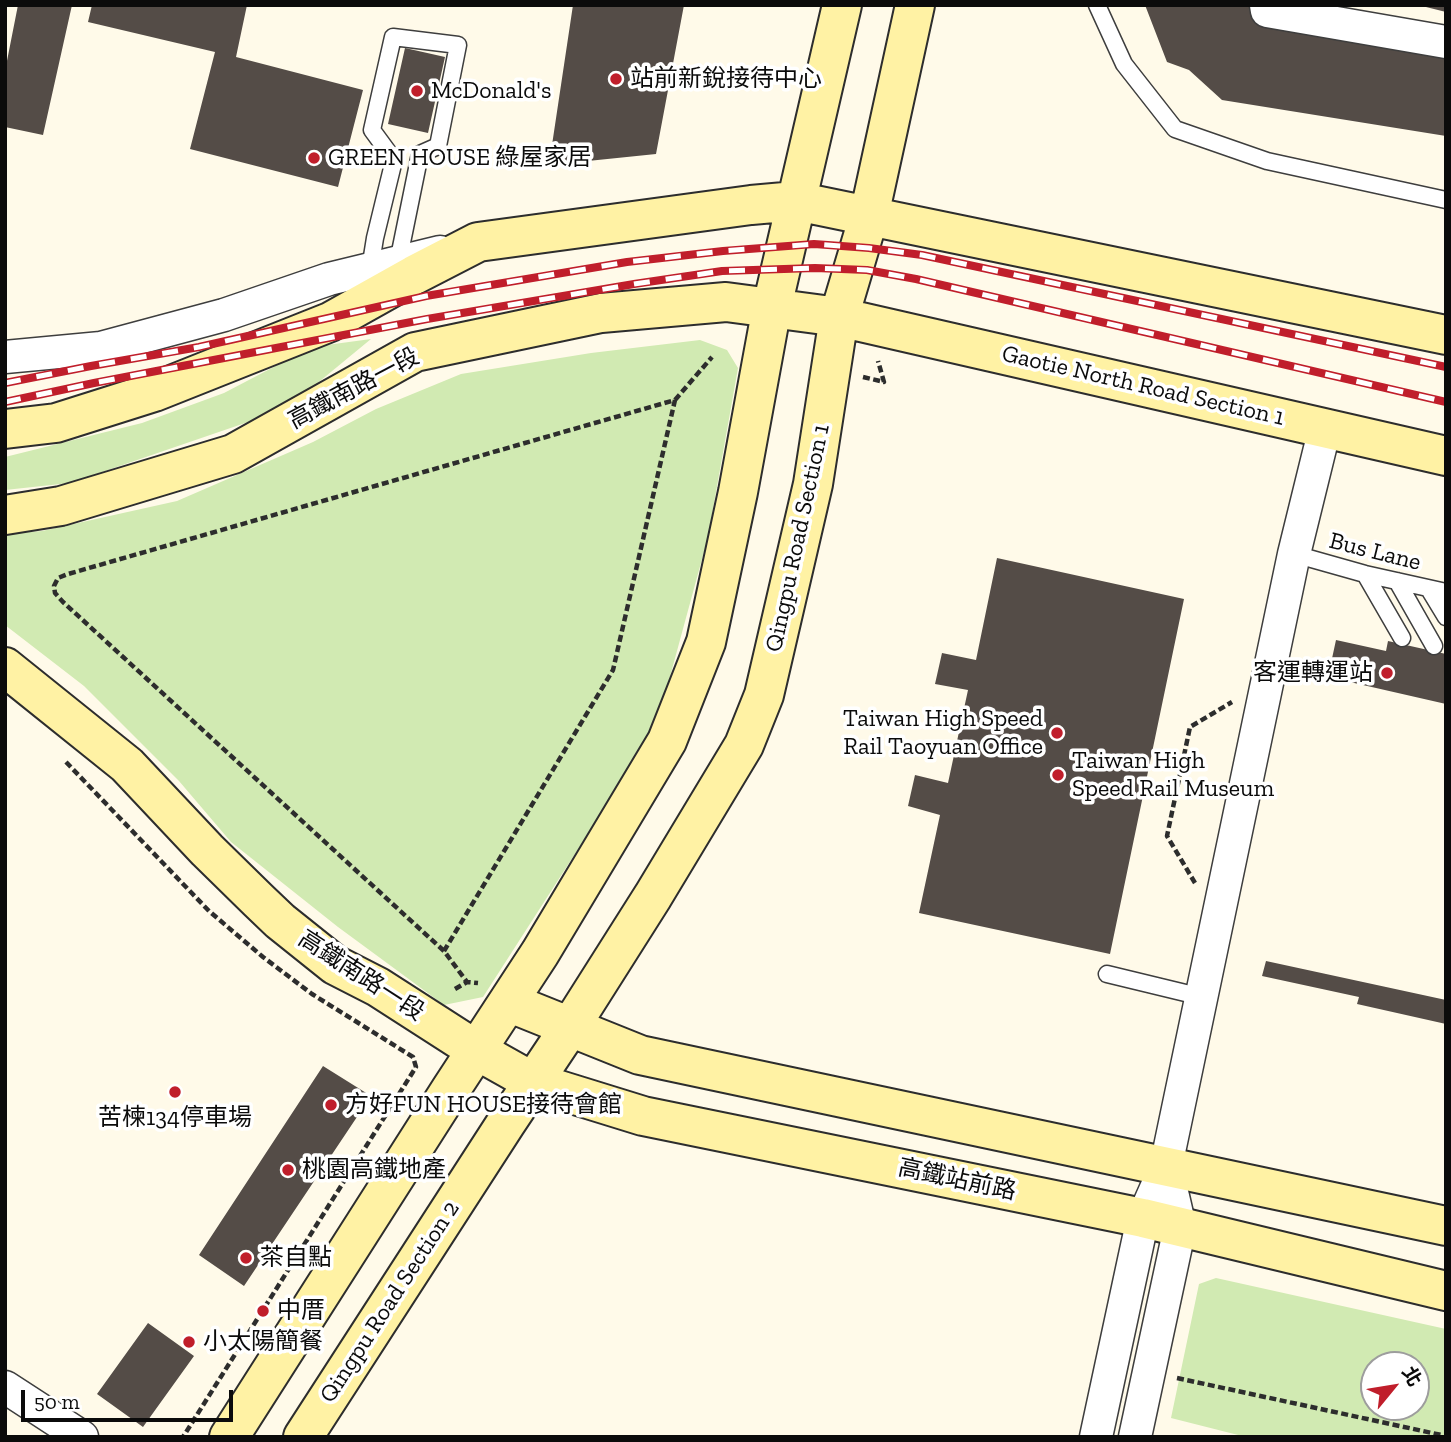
<!DOCTYPE html>
<html>
<head>
<meta charset="utf-8">
<style>
	body { margin:0 }
	#map { position:relative; width:1451px; height:1442px; overflow:hidden; background:#fffae9; font-family:"Zilla Slab","Noto Sans TC",serif }
	canvas { display:block }
	.frame { position:absolute; inset:0; border:7px solid #0b0b0b; pointer-events:none }
	.north { position:absolute; left:1360px; top:1351px; width:70px; height:70px; box-sizing:border-box; background:#fff; border:2px solid #9d9d9d; border-radius:50%; rotate:60deg; font-size:19px; font-weight:700; line-height:28px; text-align:center; color:#0b0b0b }
	.north::after { content:''; display:block; margin:auto; width:24px; height:32px; background:#c01e2b; clip-path:polygon(50% 0,100% 100%,50% 72%,0 100%) }
	.scale { position:absolute; left:21px; top:1390px; width:212px; height:32px; box-sizing:border-box; border:4px solid #0b0b0b; border-top:0; padding-left:9px; font-size:21px; line-height:24px; white-space:nowrap; color:#0b0b0b; -webkit-text-stroke:5px #fff; paint-order:stroke }
</style>
</head>
<body>
<div id="map">
<canvas width="1451" height="1442"></canvas>
<div class="frame"></div>
<div class="north">北</div>
<div class="scale">50 m</div>
</div>
<script>
const context = document.querySelector('canvas').getContext('2d');
context.lineJoin = 'round';
function fillPath(path, color) { context.fillStyle = color; context.fill(path, 'evenodd'); }
const toPath = rows => new Path2D(rows.map(r => 'M' + r).join(''));
function strokePath(path, color, width, dash) { context.strokeStyle = color; context.lineWidth = width; context.lineCap = dash ? 'butt' : 'round'; context.setLineDash(dash || []); context.stroke(path); }
function label(font, color, halo, rows, align = 'center') {
  context.font = font + ' "Zilla Slab","Noto Sans TC",serif'; context.lineWidth = 7; context.setLineDash([]); context.textBaseline = 'middle'; context.strokeStyle = halo; context.fillStyle = color; for (const [text, x, y, turn = 0] of rows) {
    context.save(); context.translate(x, y); context.rotate((+turn || 0) * Math.PI / 180); context.textAlign = isNaN(turn) ? turn : align; if (halo) context.strokeText(text, 0, 0); context.fillText(text, 0, 0); context.restore();
  }
}
fillPath(toPath([
	[371,339,286,409,70,483,5,490,5,457,142,423,224,393,312,347],
	[700,340,727,350,738,368,708,537,659,717,598,818,483,997,444,1005,338,927,231,842,179,781,84,686,5,625,5,534,42,531,177,501,313,442,376,409,461,374,591,353],
	[1216,1278,1446,1329,1446,1437,1246,1437,1171,1418,1199,1284],
	[1374,1365,1416,1365,1416,1407,1374,1407]
]), '#d1eab2');
fillPath(toPath([
	[18,5,72,5,43,135,5,127,5,71],
	[92,5,247,5,236,57,363,90,338,187,190,149,215,52,88,22],
	[573,5,684,5,656,154,549,165],
	[1145,5,1251,5,1253,21,1446,55,1446,136,1222,100,1189,70,1167,62],
	[1422,5,1446,5,1446,12,1422,6],
	[405,48,445,57,428,133,388,124],
	[997,558,1184,599,1110,954,919,913,940,815,908,806,915,775,948,783,968,690,935,684,942,653,976,660],
	[1336,640,1386,651,1388,641,1446,654,1446,704,1328,677],
	[1266,961,1446,1000,1446,1024,1357,1004,1359,997,1262,976],
	[323,1066,371,1096,244,1286,199,1255],
	[148,1323,194,1356,143,1427,97,1394]
]), '#544c47');
const lane = toPath([
	[1097,5,1124,64,1175,129,1267,161,1446,200],
	[370,269,375,238,394,160,372,130,393,37,458,45,438,146,420,154,398,262],
	[1294,554,1365,574,1446,592],
	[1365,574,1402,638],
	[1397,581,1434,646],
	[1429,589,1446,617],
	[1107,974,1202,997]
]);
const street = toPath([
	[1266,5,1267,11,1446,42],
	[5,357,101,348,224,315,329,279,440,252],
	[5,1387,82,1437],
	[1096,1437,1143,1218,1166,1166,1294,554,1325,428],
	[1135,1437,1180,1227,1166,1166]
]);
const secondary = toPath([
	[5,429,56,423,154,392,330,322,414,275,478,242,751,205,796,201,1446,335],
	[5,515,61,506,233,454,415,352,601,313,726,302,839,317,1446,456],
	[5,667,127,765,207,850,258,900,280,921,335,965,378,987,476,1050,533,1082,643,1116,1143,1218,1446,1291],
	[508,1002,640,1055,1446,1226],
	[229,1437,451,1089,540,953,667,741,706,642,738,492,772,307,842,5],
	[303,1437,506,1123,570,1027,653,896,744,745,764,695,813,484,839,317,869,216,915,5]
]);
strokePath(lane, '#3e3e3e', 19);
strokePath(street, '#3e3e3e', 35);
strokePath(secondary, '#2d2d2d', 42);
strokePath(toPath([
	[863,377,884,382,878,361],
	[675,400,712,357],
	[66,762,209,911,263,957,312,994,413,1057,416,1067,183,1437],
	[1195,883,1167,836,1190,727,1232,702],
	[444,951,63,602,55,593,54,586,58,578,68,574,675,400,613,670,444,951,467,982],
	[455,989,467,982,478,983],
	[1177,1378,1446,1436]
]), '#2d2d2d', 4.5, [7, 3.5]);
strokePath(lane, '#fff', 16);
strokePath(street, '#fff', 32);
strokePath(secondary, '#fff2a4', 38);
const rail = toPath([
	[5,383,91,366,199,347,426,296,627,262,723,251,814,244,869,248,922,255,1446,367],
	[5,402,94,383,427,319,634,284,722,271,815,268,867,270,916,279,1446,402]
]);
strokePath(rail, '#c01e2b', 8);
strokePath(rail, '#fff', 5, [16]);
for (const [x, y, r, color] of [
	[616,79,7,"#c01e2b"],
	[417,91,7,"#c01e2b"],
	[314,158,7,"#c01e2b"],
	[1387,673,7,"#c01e2b"],
	[1057,733,7,"#c01e2b"],
	[1058,775,7,"#c01e2b"],
	[175,1092,7,"#c01e2b"],
	[331,1105,7,"#c01e2b"],
	[288,1170,7,"#c01e2b"],
	[246,1258,7,"#c01e2b"],
	[263,1311,7,"#c01e2b"],
	[189,1342,7,"#c01e2b"]
]) { const dot = new Path2D(); dot.arc(x, y, r, 0, 2 * Math.PI); context.fillStyle = color; context.fill(dot); strokePath(dot, '#fff', 2.5); }
label('24px', '#0b0b0b', '#fff', [
	["站前新銳接待中心",630,79],
	["McDonald's",431,91],
	["GREEN HOUSE 綠屋家居",328,158],
	["客運轉運站",1373,673,"right"],
	["Taiwan High Speed",1043,719,"right"],
	["Rail Taoyuan Office",1043,747,"right"],
	["Taiwan High",1072,761],
	["Speed Rail Museum",1072,789],
	["方好FUN HOUSE接待會館",345,1105],
	["苦楝134停車場",175,1118,"center"],
	["桃園高鐵地產",302,1170],
	["茶自點",260,1258],
	["中厝",277,1311],
	["小太陽簡餐",203,1342]
], 'left');
label('24px', '#0b0b0b', '#fff', [
	["Gaotie North Road Section 1",1143,386,13],
	["高鐵南路一段",354,389,-28],
	["Qingpu Road Section 1",798,538,-78],
	["Bus Lane",1375,552,14],
	["高鐵南路一段",361,976,33],
	["高鐵站前路",957,1180,12],
	["Qingpu Road Section 2",390,1302,-57]
]);
</script>
</body>
</html>
